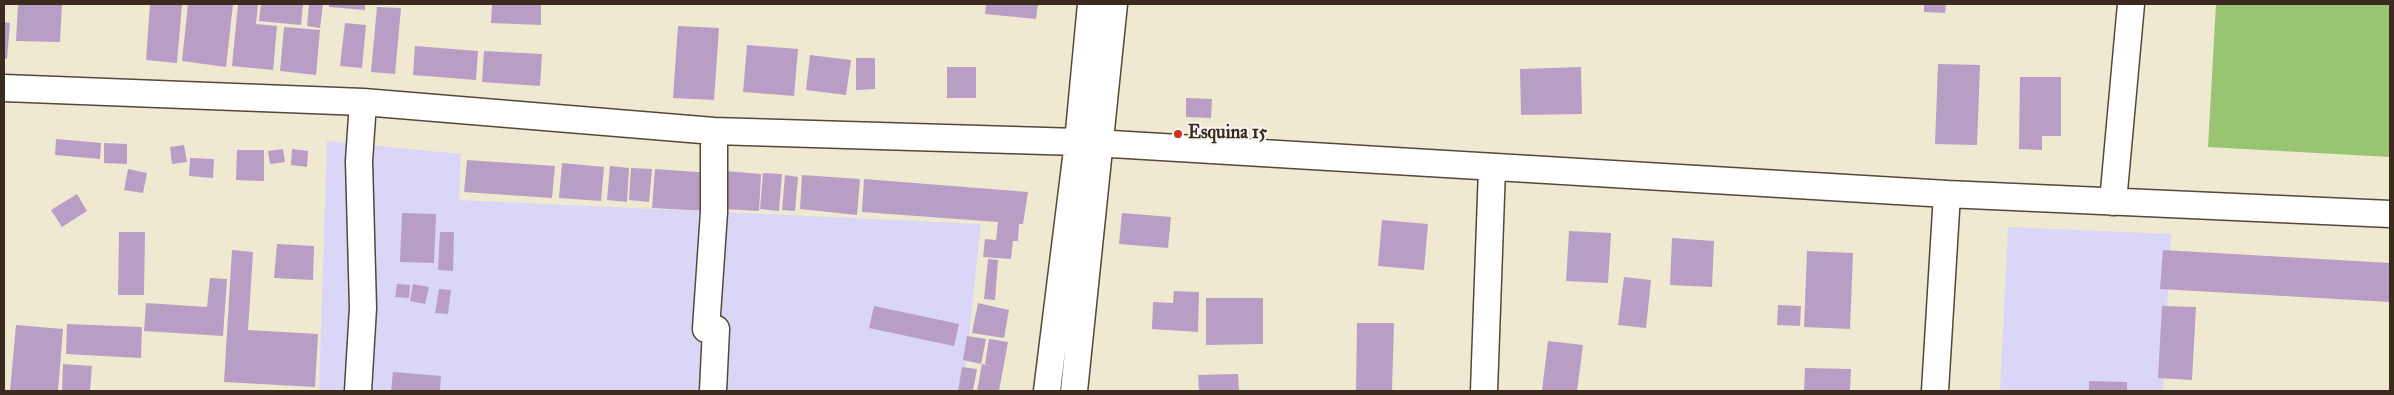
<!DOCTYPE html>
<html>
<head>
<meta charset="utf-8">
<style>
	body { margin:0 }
	#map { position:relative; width:2394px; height:395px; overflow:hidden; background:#efe9d2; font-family:"IM FELL Great Primer",serif }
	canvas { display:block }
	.frame { position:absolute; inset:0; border:5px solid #3b2a1e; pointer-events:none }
</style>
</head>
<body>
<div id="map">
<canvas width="2394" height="395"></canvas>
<div class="frame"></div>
</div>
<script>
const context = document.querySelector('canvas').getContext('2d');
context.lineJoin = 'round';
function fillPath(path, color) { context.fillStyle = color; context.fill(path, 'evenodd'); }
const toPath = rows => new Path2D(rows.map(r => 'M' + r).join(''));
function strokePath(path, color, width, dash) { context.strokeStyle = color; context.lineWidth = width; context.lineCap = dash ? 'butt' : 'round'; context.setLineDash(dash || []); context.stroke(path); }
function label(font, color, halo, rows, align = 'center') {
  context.font = font + ' "IM FELL Great Primer",serif'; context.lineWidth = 4; context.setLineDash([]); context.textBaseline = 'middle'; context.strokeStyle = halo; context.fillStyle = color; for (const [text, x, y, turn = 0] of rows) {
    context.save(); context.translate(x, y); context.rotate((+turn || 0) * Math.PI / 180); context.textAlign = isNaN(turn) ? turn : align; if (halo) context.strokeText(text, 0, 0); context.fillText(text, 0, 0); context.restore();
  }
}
fillPath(toPath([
	[327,141,461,154,459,200,981,224,963,391,319,391],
	[2008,227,2171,234,2163,391,2000,391]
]), '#dad6f7');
fillPath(toPath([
	[2216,4,2390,4,2390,157,2208,147]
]), '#99c471');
fillPath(toPath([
	[18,4,62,4,60,42,16,41],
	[150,4,182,4,177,63,146,60],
	[188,4,233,4,226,67,182,61],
	[238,4,258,4,256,24,277,26,273,70,232,66],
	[261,4,303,4,301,25,259,21],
	[309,4,323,4,320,28,307,26],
	[329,4,365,4,365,10,329,7],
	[492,4,541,4,541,25,491,23],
	[986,4,1038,4,1036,19,985,14],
	[1924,4,1946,4,1945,13,1924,12],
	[377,7,401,8,395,74,371,72],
	[4,22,10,23,7,59,4,58],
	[345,23,366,25,362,68,340,66],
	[678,26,719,28,714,100,673,98],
	[284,27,320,30,316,75,280,71],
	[747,45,798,49,794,96,743,92],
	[415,46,478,51,476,80,413,75],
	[484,51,542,54,540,86,482,82],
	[810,55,851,60,846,95,806,90],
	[856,58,875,58,875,89,856,90],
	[1938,64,1980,65,1977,145,1935,144],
	[947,67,976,67,976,98,947,98],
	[1581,67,1582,114,1521,115,1520,69],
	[2020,77,2061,77,2061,136,2042,136,2042,150,2019,149],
	[1186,98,1212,99,1211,118,1186,117],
	[56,139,101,143,100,159,55,155],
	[104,143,127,144,127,164,104,163],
	[184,145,187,162,172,164,170,147],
	[283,149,285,162,270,164,268,151],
	[292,149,308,151,307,167,291,165],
	[237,150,264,150,264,181,236,180],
	[190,158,214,159,213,178,189,176],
	[467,160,555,166,552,198,464,192],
	[562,163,604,167,601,201,559,198],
	[610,166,629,168,627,202,607,200],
	[631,168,652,169,649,202,629,200],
	[128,169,147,173,143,193,124,190],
	[655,169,711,173,708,211,652,208],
	[725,171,761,174,759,211,723,209],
	[763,173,782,174,779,211,760,209],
	[785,175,798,177,795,211,782,210],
	[802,175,860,179,857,215,800,209],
	[864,179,1028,192,1023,224,1019,224,1018,241,1013,241,1011,259,983,257,985,239,996,240,998,222,862,212],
	[77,194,87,211,62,227,51,210],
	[402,213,436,214,434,263,400,262],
	[1122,213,1171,217,1168,248,1119,244],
	[1382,220,1428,224,1424,270,1378,266],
	[1569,231,1611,233,1608,283,1566,281],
	[119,232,145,232,144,295,118,295],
	[440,232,454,232,453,271,438,270],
	[1672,238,1714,241,1712,287,1670,285],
	[277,244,314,246,313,280,274,278],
	[232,250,253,252,248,330,318,334,315,387,224,382],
	[2163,250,2390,263,2390,302,2160,289],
	[1807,251,1853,253,1850,329,1804,327],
	[988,259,998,260,995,300,984,299],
	[1624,277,1651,280,1646,328,1618,325],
	[210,278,227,279,223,336,144,331,146,303,207,307],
	[397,284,410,285,409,298,395,297],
	[413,284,429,287,425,304,410,301],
	[439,289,451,290,448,314,435,313],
	[1174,291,1199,292,1198,332,1152,329,1153,302,1173,303],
	[1206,298,1263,298,1263,344,1206,345],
	[978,303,1009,310,1004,338,972,333],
	[1778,305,1801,306,1800,326,1777,325],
	[874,306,959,324,954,346,869,328],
	[2162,306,2196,307,2192,380,2158,378],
	[1357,323,1394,323,1392,391,1356,391],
	[67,324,142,327,141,358,66,354],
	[16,325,63,329,58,391,10,391],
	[967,336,986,339,981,364,963,360],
	[989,339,1008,342,999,391,977,391,982,364,991,366,985,364],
	[1548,341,1583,345,1577,391,1542,391],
	[63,364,92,366,90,391,62,391],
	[962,367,977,369,973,391,958,391],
	[1805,368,1851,369,1850,391,1804,391],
	[393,372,441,376,440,391,391,391],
	[1238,374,1239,391,1199,391,1198,375],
	[2089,381,2127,382,2127,391,2089,391]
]), '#b89ec5');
const minor = toPath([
	[4,88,363,102,714,131,1078,142,1947,194,2390,214],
	[2113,202,2131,4],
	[358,391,363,308,359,161,363,102],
	[713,391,716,329,706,329,714,212,714,131],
	[1047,391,1078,142,1091,4],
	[1074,391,1114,4],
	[1484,391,1492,168],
	[1935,391,1947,194]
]);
strokePath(minor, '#564739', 29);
strokePath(minor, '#fff', 26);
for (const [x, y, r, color] of [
	[1178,134,5,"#c8321e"]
]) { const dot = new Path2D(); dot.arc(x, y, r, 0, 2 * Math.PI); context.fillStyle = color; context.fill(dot); strokePath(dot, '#f6f6f2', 2); }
label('bold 18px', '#3b2a1e', '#f6f6f2', [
	["Esquina 15",1188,134]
], 'left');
</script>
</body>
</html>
